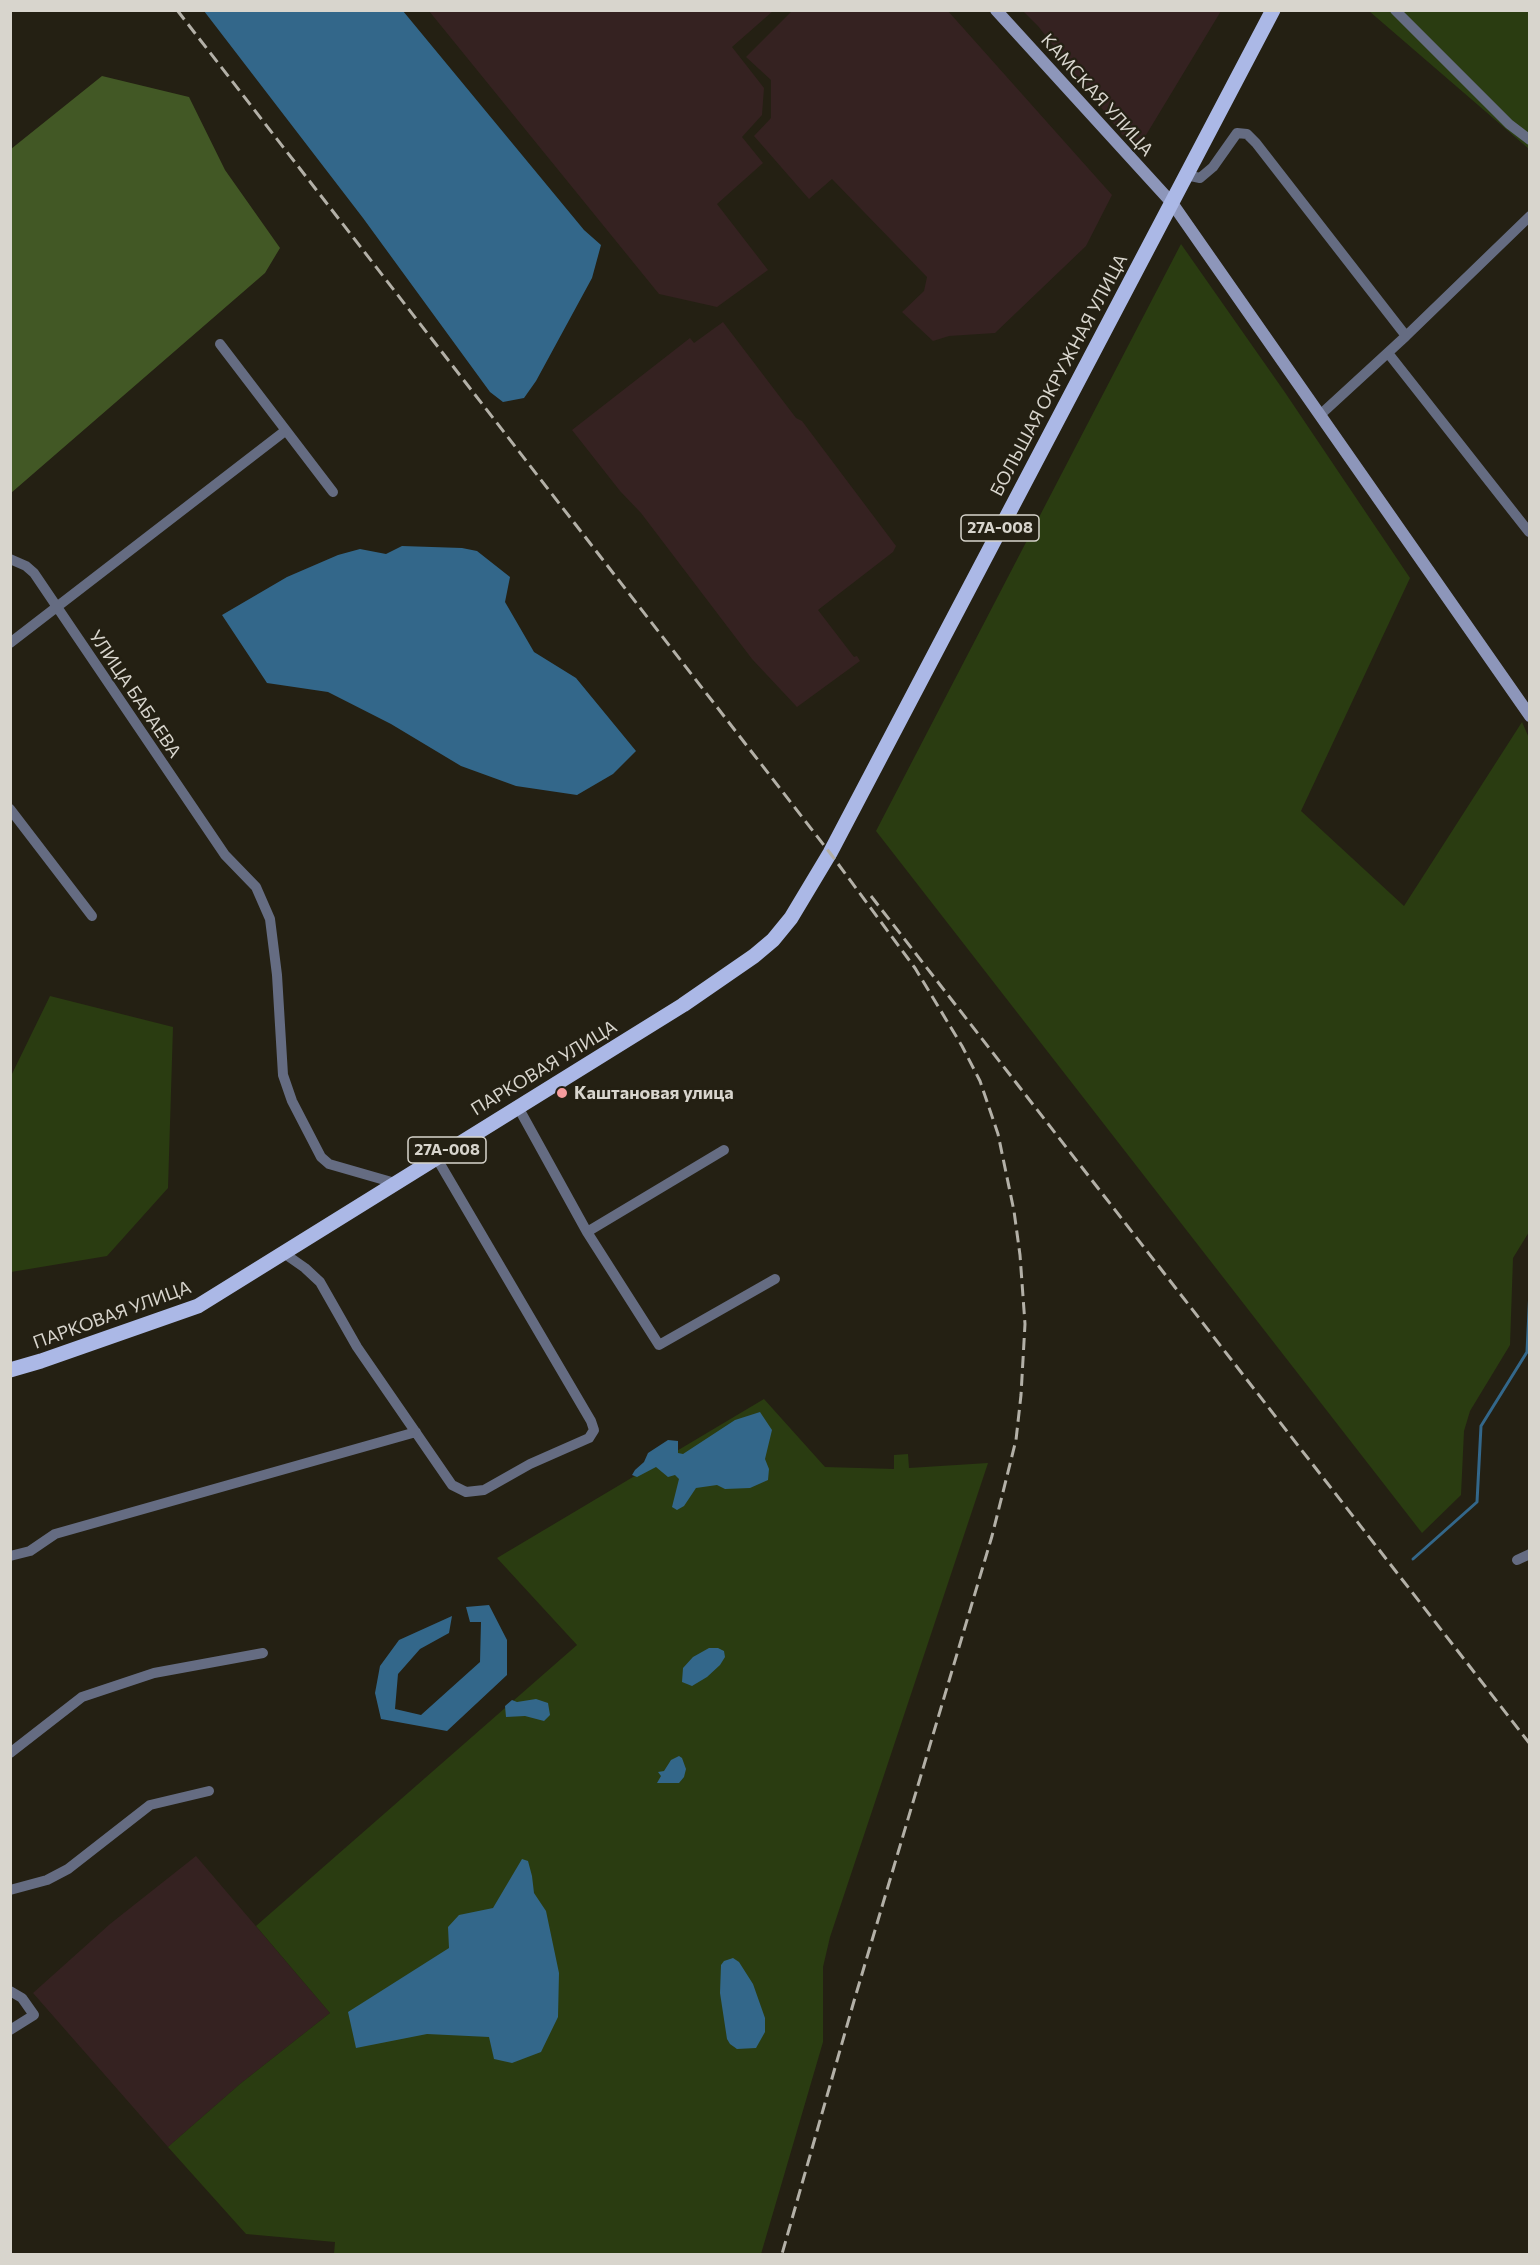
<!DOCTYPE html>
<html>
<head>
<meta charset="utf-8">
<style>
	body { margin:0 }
	#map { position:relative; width:1540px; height:2265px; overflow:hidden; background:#242013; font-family:Commissioner,sans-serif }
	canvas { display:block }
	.frame { position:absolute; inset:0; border:12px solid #d8d5cd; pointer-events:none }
</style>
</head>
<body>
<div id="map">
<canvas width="1540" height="2265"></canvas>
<div class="frame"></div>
</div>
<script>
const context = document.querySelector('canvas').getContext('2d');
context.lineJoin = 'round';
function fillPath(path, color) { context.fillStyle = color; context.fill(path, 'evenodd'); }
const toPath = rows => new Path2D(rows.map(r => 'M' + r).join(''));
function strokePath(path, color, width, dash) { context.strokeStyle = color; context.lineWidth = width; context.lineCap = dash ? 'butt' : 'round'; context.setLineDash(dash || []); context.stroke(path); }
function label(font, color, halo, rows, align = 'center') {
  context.font = font + ' Commissioner,sans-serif'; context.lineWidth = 4.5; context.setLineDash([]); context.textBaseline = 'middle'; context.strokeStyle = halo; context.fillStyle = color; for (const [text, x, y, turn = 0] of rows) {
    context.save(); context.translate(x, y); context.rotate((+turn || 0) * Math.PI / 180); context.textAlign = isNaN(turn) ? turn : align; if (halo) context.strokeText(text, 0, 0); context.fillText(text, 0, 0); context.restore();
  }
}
fillPath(toPath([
	[429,11,773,11,732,47,764,88,762,115,742,137,763,163,717,204,768,270,717,307,659,294],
	[792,11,948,11,1112,195,1086,246,995,333,949,336,933,341,902,312,924,291,927,277,832,179,809,199,754,136,771,118,771,80,746,57],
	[1023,11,1221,11,1140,145,1124,137,1038,26],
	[723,322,796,418,802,421,896,546,893,552,818,610,854,657,857,656,860,661,797,707,752,659,641,513,620,491,572,430,690,338,694,343],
	[196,1856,330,2013,240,2084,168,2147,33,1993,110,1924]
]), '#352221');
fillPath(toPath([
	[1369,11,1529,11,1529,149],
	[1181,244,1284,391,1410,578,1301,811,1404,906,1522,722,1529,738,1529,1232,1513,1258,1510,1345,1470,1411,1464,1431,1461,1495,1422,1533,876,831],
	[50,996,173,1027,168,1188,107,1256,11,1272,11,1076],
	[764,1399,825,1467,894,1469,894,1455,908,1454,909,1468,988,1463,830,1937,823,1967,823,2042,761,2254,334,2254,335,2242,246,2234,168,2147,240,2084,330,2013,256,1926,577,1645,497,1558]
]), '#2a3c11');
fillPath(toPath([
	[102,76,189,97,225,170,280,248,265,273,11,493,11,149]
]), '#425825');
fillPath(toPath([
	[204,11,403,11,584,230,601,245,592,278,536,381,524,398,503,402,490,392,363,218],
	[402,546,462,548,477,551,510,577,505,602,534,652,576,678,636,751,613,774,577,795,516,786,461,766,391,724,328,692,267,683,222,615,287,577,338,555,360,549,386,554],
	[760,1412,772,1430,765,1459,769,1469,768,1480,750,1488,725,1489,717,1485,696,1488,684,1506,677,1510,672,1507,679,1479,675,1475,668,1477,656,1467,637,1477,632,1475,635,1470,644,1462,648,1453,668,1440,678,1441,678,1453,683,1454,735,1420],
	[489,1605,507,1640,507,1675,447,1731,381,1719,375,1693,380,1666,399,1640,452,1616,449,1633,420,1649,398,1674,395,1709,421,1715,480,1662,481,1622,470,1622,466,1607],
	[709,1648,718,1648,724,1651,725,1657,720,1665,707,1677,692,1686,682,1682,683,1668,693,1657],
	[536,1699,548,1703,550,1715,544,1721,525,1716,506,1717,505,1706,512,1700,517,1702],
	[679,1756,682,1758,686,1769,684,1777,679,1783,657,1783,661,1776,658,1772,664,1771,671,1760],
	[522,1859,528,1861,532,1876,534,1893,546,1911,559,1973,558,2017,541,2052,512,2063,494,2059,489,2037,427,2034,356,2048,348,2012,449,1948,448,1927,459,1915,493,1908],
	[733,1958,739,1962,753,1984,765,2018,765,2032,756,2048,737,2049,730,2044,727,2039,720,1993,721,1965,724,1961]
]), '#33678a');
strokePath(toPath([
	[1413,1559,1477,1502,1481,1426,1527,1352,1530,1290]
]), '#33678a', 3);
strokePath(toPath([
	[1395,10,1509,124,1530,140],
	[1186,175,1200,178,1213,167,1237,133,1247,134,1256,143,1406,336],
	[220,344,333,492],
	[1388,353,1529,532],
	[1320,415,1406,336,1530,216],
	[10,559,26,566,34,573,225,855,256,887,270,919,277,975,283,1075,292,1101,321,1157,329,1164,395,1183],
	[10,643,285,431],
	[10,809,92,916],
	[518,1107,587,1232,659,1345,775,1279],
	[587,1232,724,1150],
	[285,1254,305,1268,320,1282,357,1347,452,1485,466,1492,484,1490,530,1464,589,1438,594,1430,591,1421,436,1157],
	[10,1556,30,1551,55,1534,416,1432],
	[1517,1560,1530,1554],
	[10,1753,82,1697,154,1673,263,1653],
	[10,1890,47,1880,68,1869,150,1805,209,1791],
	[10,1991,22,1998,34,2015,10,2030]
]), '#656c82', 10);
strokePath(toPath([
	[996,10,1172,203,1530,716]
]), '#8d96ba', 12);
strokePath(toPath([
	[10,1370,41,1361,198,1306,683,1005,754,956,773,940,791,918,830,853,1273,10]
]), '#abb8e6', 15);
strokePath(toPath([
	[177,10,830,853,915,968,962,1046,980,1081,998,1134,1014,1211,1020,1255,1025,1324,1021,1395,1016,1440,992,1536,854,2001,782,2254],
	[871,896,1530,1744]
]), '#b3b0a7', 3, [12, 6]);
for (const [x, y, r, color] of [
	[562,1093,6,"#f59b9c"]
]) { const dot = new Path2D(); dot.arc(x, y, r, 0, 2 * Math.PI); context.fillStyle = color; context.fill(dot); strokePath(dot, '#242013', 2); }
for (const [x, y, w] of [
	[1000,528,78],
	[447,1150,78]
]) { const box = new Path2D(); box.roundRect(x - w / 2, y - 13, w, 26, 4.5); context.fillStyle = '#242013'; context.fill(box); strokePath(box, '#d8d5cd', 1.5); }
label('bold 16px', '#d8d5cd', null, [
	["27А-008",1000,528],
	["27А-008",447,1150]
]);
label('18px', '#d8d5cd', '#242013', [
	["КАМСКАЯ УЛИЦА",1097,95,48],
	["БОЛЬШАЯ ОКРУЖНАЯ УЛИЦА",1059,375,-62],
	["УЛИЦА БАБАЕВА",135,694,56],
	["ПАРКОВАЯ УЛИЦА",544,1068,-31],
	["ПАРКОВАЯ УЛИЦА",112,1315,-20]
]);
label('bold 18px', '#d8d5cd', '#242013', [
	["Каштановая улица",574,1093]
], 'left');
</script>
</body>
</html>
